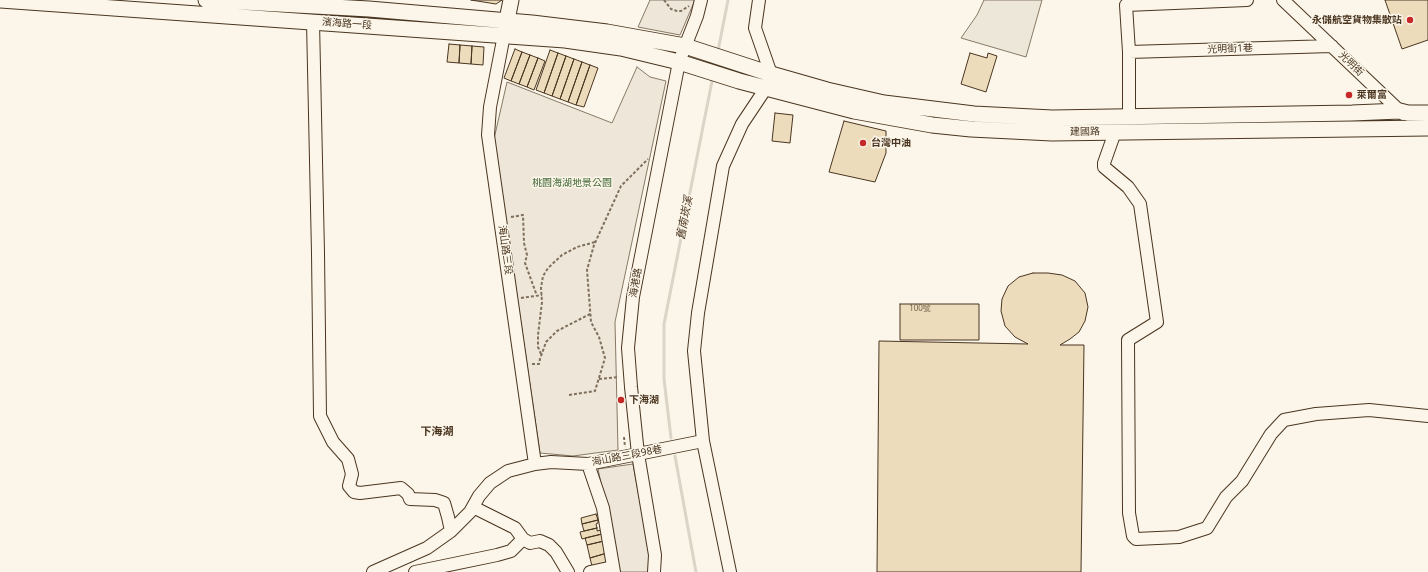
<!DOCTYPE html>
<html>
<head>
<meta charset="utf-8">
<style>
	body { margin:0 }
	canvas { display:block; background:#fbf6e9 }
</style>
</head>
<body>
<canvas width="1428" height="572"></canvas>
<script>
const context = document.querySelector('canvas').getContext('2d');
context.lineJoin = 'round';
function fillPath(path, color) { context.fillStyle = color; context.fill(path, 'evenodd'); }
const toPath = rows => new Path2D(rows.map(r => 'M' + r).join(''));
function strokePath(path, color, width, dash) { context.strokeStyle = color; context.lineWidth = width; context.lineCap = dash ? 'butt' : 'round'; context.setLineDash(dash || []); context.stroke(path); }
function label(font, color, halo, rows, align = 'center') {
  context.font = font + ' "Noto Sans","Noto Sans TC",sans-serif'; context.lineWidth = 3; context.setLineDash([]); context.textBaseline = 'middle'; context.strokeStyle = halo; context.fillStyle = color; for (const [text, x, y, turn = 0] of rows) {
    context.save(); context.translate(x, y); context.rotate((+turn || 0) * Math.PI / 180); context.textAlign = isNaN(turn) ? turn : align; if (halo) context.strokeText(text, 0, 0); context.fillText(text, 0, 0); context.restore();
  }
}
const green = toPath([
	[650,0,695,0,680,35,638,27,650,0],
	[637,67,650,77,666,81,615,322,618,450,573,456,540,453,494,139,507,82,612,123,637,67],
	[633,464,651,562,649,572,620,572,598,469,633,464]
]);
fillPath(green, '#ede6d9');
strokePath(green, '#887966', 1);
const parking = toPath([
	[984,0,1042,0,1026,57,961,38,977,15,984,0]
]);
fillPath(parking, '#ede7d9');
strokePath(parking, '#887966', 1);
strokePath(toPath([
	[718,51,728,0],
	[671,438,664,379,664,324,713,76],
	[675,456,696,572]
]), '#dcd4c6', 3);
const building = toPath([
	[471,0,502,0,496,4,471,0],
	[1385,0,1428,0,1428,40,1402,49,1385,0],
	[449,44,460,45,459,63,447,62,449,44],
	[460,45,472,46,471,64,459,63,460,45],
	[472,46,484,47,483,65,471,64,472,46],
	[515,49,522,52,511,81,504,78,515,49],
	[550,50,558,53,544,93,536,90,550,50],
	[522,52,530,55,519,84,511,81,522,52],
	[558,53,566,56,552,96,544,93,558,53],
	[970,53,987,58,988,53,997,56,986,92,961,84,970,53],
	[530,55,538,58,527,87,519,84,530,55],
	[566,56,574,59,560,99,552,96,566,56],
	[538,58,545,61,534,90,527,87,538,58],
	[574,59,582,62,568,102,560,99,574,59],
	[582,62,590,65,576,105,568,102,582,62],
	[590,65,598,68,584,107,576,105,590,65],
	[775,113,793,115,790,143,772,141,775,113],
	[844,121,886,131,886,153,875,182,829,172,844,121],
	[1033,273,1048,273,1062,275,1075,281,1085,293,1088,307,1085,321,1079,332,1070,339,1060,345,1084,345,1081,572,877,572,879,341,1028,344,1015,337,1005,326,1001,311,1002,299,1008,286,1019,277,1033,273],
	[900,304,979,304,979,340,900,340,900,304],
	[596,514,598,520,582,524,581,518,596,514],
	[598,520,598,523,596,524,597,528,584,531,582,524,598,520],
	[597,528,597,531,601,530,602,534,582,539,580,532,597,528],
	[602,534,604,541,587,545,585,538,602,534],
	[604,541,607,553,590,558,587,545,604,541],
	[607,553,608,562,592,566,590,558,607,553]
]);
fillPath(building, '#ecdcbc');
strokePath(building, '#4a3520', 1);
const minor = toPath([
	[1283,0,1403,114],
	[313,22,318,253,320,416,333,442,348,459,352,474,349,486,354,492,360,493,401,488,408,494,410,499,435,500,444,503,448,517,451,531],
	[504,35,490,107,488,135,535,464],
	[1129,52,1332,46],
	[1129,116,1129,52,1126,5,1247,0],
	[1115,132,1104,163,1104,167,1128,187,1140,204,1157,322,1128,340,1129,513,1133,536,1136,539,1179,537,1207,528,1226,497,1242,481,1271,434,1284,420,1316,414,1369,410,1428,416],
	[588,464,603,508,614,572],
	[473,507,515,528,523,539,530,543,540,541,549,545,556,552,568,572],
	[373,572,427,548,451,531,470,512,479,496,490,483,508,471,535,464,551,462,588,464,703,441],
	[415,572,497,555,511,551,523,539],
	[590,572,613,567],
	[654,572,655,555,638,454,631,387,628,348,633,297,679,62,697,16,701,0],
	[730,572,703,441,694,351,698,313,723,166,742,124,766,88,771,74,755,28,759,0]
]);
const major = toPath([
	[0,0,565,40,621,48,679,62,739,81,854,111,932,125,971,129,1052,133,1428,128],
	[206,0,369,9,532,23,607,32,685,46,771,74,827,90,884,103,974,114,1052,118,1352,113,1400,111,1408,113,1428,113],
	[505,30,511,0]
]);
strokePath(minor, '#4a3520', 14);
strokePath(major, '#4a3520', 17);
strokePath(toPath([
	[664,0,671,9,677,11,681,11,689,6],
	[511,217,523,215,524,243,527,255,525,263,537,296],
	[521,298,542,295],
	[541,354,538,347,538,335,542,302,541,288,543,276,548,268,562,255,577,247,595,242],
	[532,364,539,364,540,359,546,342,557,331,590,314],
	[599,379,619,377],
	[569,395,595,391,605,358,599,337,591,322,587,270,594,245,621,186,648,159],
	[624,437,625,447]
]), '#7f6f5c', 2, [3, 2]);
strokePath(minor, '#fbf6e9', 12);
strokePath(major, '#fbf6e9', 15);
for (const [x, y, r, color] of [
	[1410,20,4,"#c62828"],
	[1349,95,4,"#c62828"],
	[863,143,4,"#c62828"],
	[621,400,4,"#c62828"]
]) { const dot = new Path2D(); dot.arc(x, y, r, 0, 2 * Math.PI); context.fillStyle = color; context.fill(dot); strokePath(dot, '#fbf6e9', 1.5); }
label('8px', '#725f47', null, [
	["100號",920,309]
]);
label('bold 10px', '#4a3520', '#fbf6e9', [
	["永儲航空貨物集散站",1402,20,"right"],
	["萊爾富",1357,95],
	["台灣中油",871,143],
	["下海湖",629,400]
], 'left');
label('10px', '#4a3520', '#fbf6e9', [
	["濱海路一段",347,24,4],
	["光明街1巷",1230,49,-2],
	["光明街",1351,64,44],
	["建國路",1085,132,-1],
	["海山路三段",505,250,82],
	["海港路",636,283,-80],
	["海山路三段98巷",627,456,-11]
]);
label('10px', '#436837', '#fbf6e9', [
	["桃園海湖地景公園",572,183]
]);
label('italic 11px', '#4a3520', '#fbf6e9', [
	["舊南崁溪",685,218,-79]
]);
label('bold 11px', '#4a3520', '#fbf6e9', [
	["下海湖",437,432]
]);
</script>
</body>
</html>
